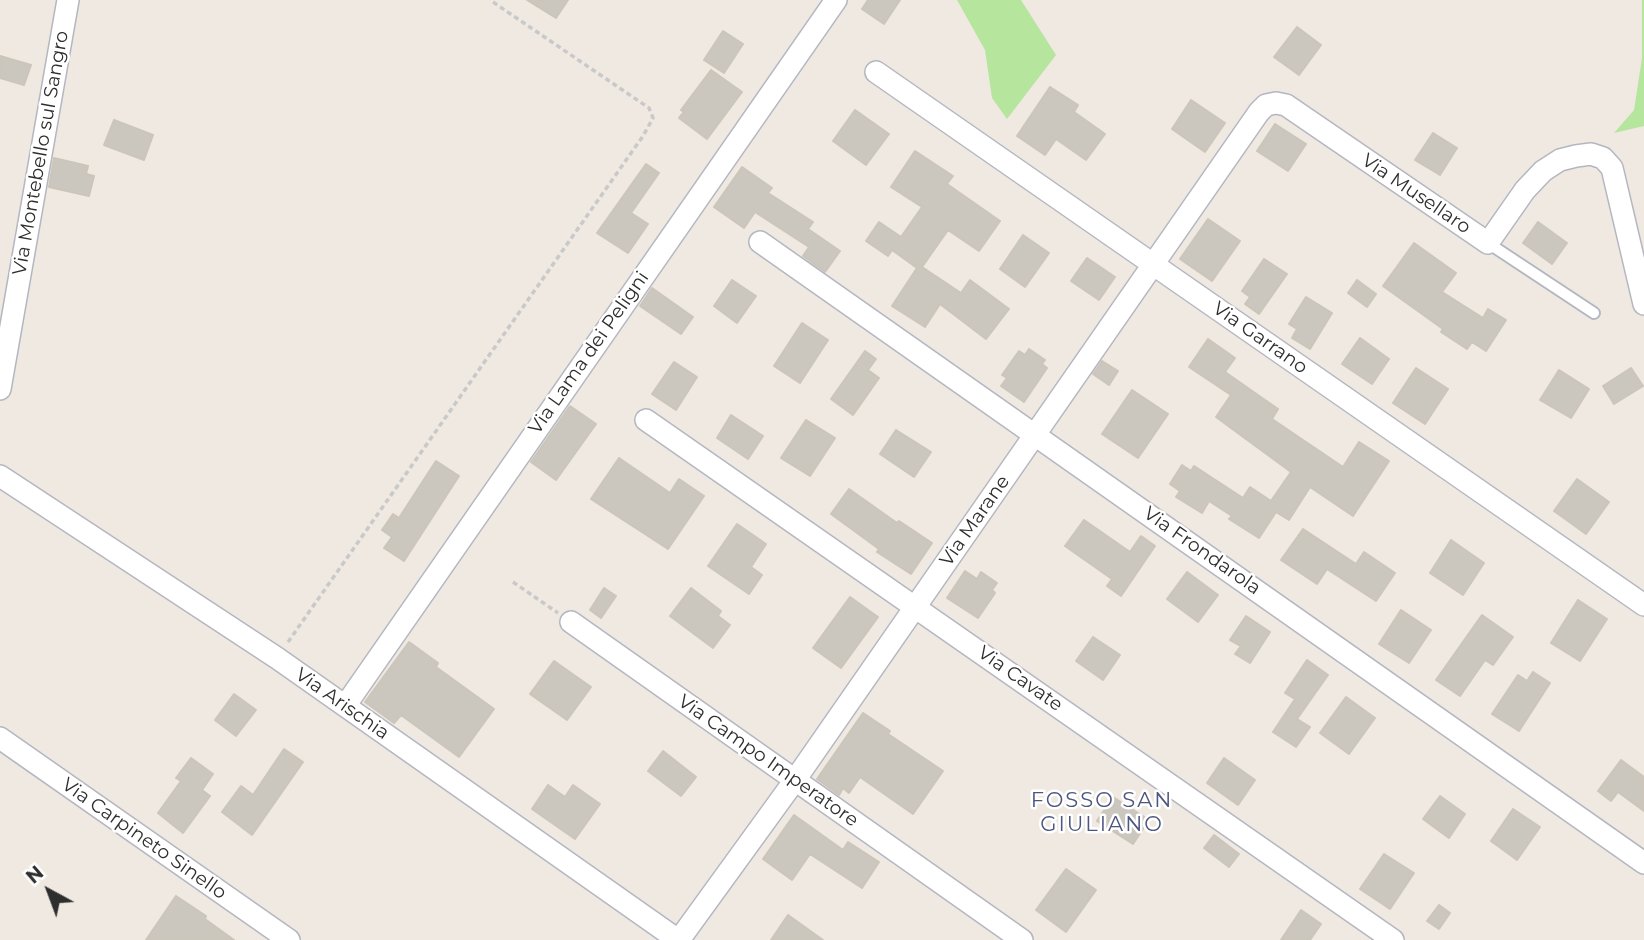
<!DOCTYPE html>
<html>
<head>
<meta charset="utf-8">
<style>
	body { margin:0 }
	#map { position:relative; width:1644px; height:940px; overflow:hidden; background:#efe9e1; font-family:Montserrat,sans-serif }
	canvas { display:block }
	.north { position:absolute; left:14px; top:856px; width:70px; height:70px; -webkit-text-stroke:5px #fff; paint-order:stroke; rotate:319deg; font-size:19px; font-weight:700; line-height:28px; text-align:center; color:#2e2e2e }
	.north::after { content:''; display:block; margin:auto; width:24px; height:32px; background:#2e2e2e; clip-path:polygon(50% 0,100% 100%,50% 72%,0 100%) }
</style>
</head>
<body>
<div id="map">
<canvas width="1644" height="940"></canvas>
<div class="north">N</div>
</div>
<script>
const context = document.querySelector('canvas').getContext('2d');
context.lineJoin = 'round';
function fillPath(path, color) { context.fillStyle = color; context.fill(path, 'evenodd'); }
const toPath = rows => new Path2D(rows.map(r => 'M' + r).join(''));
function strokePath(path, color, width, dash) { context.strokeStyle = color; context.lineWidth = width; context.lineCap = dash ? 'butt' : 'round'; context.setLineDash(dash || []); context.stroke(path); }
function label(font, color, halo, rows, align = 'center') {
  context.font = font + ' Montserrat,sans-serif'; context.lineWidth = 5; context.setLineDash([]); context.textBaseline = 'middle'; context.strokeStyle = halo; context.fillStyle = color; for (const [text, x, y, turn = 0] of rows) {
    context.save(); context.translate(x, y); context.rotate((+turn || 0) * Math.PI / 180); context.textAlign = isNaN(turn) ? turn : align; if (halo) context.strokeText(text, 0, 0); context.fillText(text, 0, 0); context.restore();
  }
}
fillPath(toPath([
	[957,0,1021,0,1056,55,1007,119,992,98,985,50],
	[1642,0,1644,0,1644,126,1614,133,1634,110,1642,58]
]), '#b6e59e');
const building = toPath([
	[527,0,568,0,556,18,527,0],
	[868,0,900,0,884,24,862,9,868,0],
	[1297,27,1321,45,1299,75,1274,57,1297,27],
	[723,31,743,44,724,73,704,60,723,31],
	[0,56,31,65,24,85,0,78,0,56],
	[711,70,742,92,707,139,679,118,684,112,681,110,711,70],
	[1050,87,1078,105,1074,112,1105,134,1086,160,1056,139,1045,155,1017,136,1050,87],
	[1191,100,1225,123,1205,152,1172,129,1191,100],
	[855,110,889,134,866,165,833,141,855,110],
	[114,120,153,135,144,160,104,145,114,120],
	[1275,124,1306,144,1288,171,1257,151,1275,124],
	[1433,133,1457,148,1440,175,1415,160,1433,133],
	[915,151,953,176,947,184,1000,221,979,251,948,230,922,267,961,293,970,280,1009,309,986,339,940,304,925,327,892,306,917,268,892,250,888,256,866,241,879,222,901,237,922,207,891,187,915,151],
	[54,158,88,166,86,174,94,176,89,196,49,187,54,158],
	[646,164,659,173,631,213,648,224,628,253,597,233,646,164],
	[742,167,772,188,768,193,813,222,808,229,840,251,825,272,803,256,809,247,755,212,744,228,714,207,742,167],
	[1208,219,1240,241,1212,281,1180,259,1208,219],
	[1538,222,1567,243,1552,264,1523,243,1538,222],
	[1023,235,1049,253,1025,287,1000,269,1023,235],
	[1414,243,1456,273,1442,292,1483,318,1488,309,1506,320,1486,351,1472,342,1467,349,1441,332,1443,329,1383,286,1414,243],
	[1087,258,1115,277,1099,300,1071,281,1087,258],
	[1264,259,1287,274,1259,314,1245,304,1250,297,1242,291,1264,259],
	[732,280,756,296,737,323,714,306,732,280],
	[1357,280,1376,294,1367,307,1348,293,1357,280],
	[652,288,693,317,681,334,640,306,652,288],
	[1306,297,1332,313,1310,349,1292,338,1297,329,1289,324,1306,297],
	[802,323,828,340,800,383,774,366,802,323],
	[1360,338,1389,359,1372,384,1342,364,1360,338],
	[1208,339,1235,358,1225,372,1278,409,1272,419,1343,467,1359,442,1389,461,1353,516,1310,487,1289,520,1276,512,1259,538,1229,519,1232,516,1209,501,1202,513,1176,497,1180,491,1170,484,1182,465,1191,471,1194,466,1243,498,1250,487,1271,501,1291,472,1216,417,1231,395,1189,367,1208,339],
	[1029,349,1045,360,1042,364,1047,368,1024,402,1001,386,1007,378,1002,375,1019,351,1025,355,1029,349],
	[865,351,876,359,868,370,879,378,853,415,831,399,865,351],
	[1102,361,1118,371,1109,385,1093,374,1102,361],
	[674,362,697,377,676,410,652,394,674,362],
	[1416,368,1448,389,1425,424,1393,403,1416,368],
	[1631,368,1643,386,1614,404,1603,386,1631,368],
	[1559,370,1589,389,1571,418,1540,400,1559,370],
	[1132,390,1168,414,1138,458,1102,434,1132,390],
	[570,406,596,424,556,480,531,462,570,406],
	[731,415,763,436,748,459,717,438,731,415],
	[806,420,835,438,810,476,781,458,806,420],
	[896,430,931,452,914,477,880,454,896,430],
	[619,458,670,493,679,479,704,496,668,549,591,499,619,458],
	[436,461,459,476,404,561,384,548,392,537,382,530,393,514,399,518,436,461],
	[1577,479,1609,502,1586,534,1554,511,1577,479],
	[849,489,897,523,899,521,932,543,911,574,877,552,879,549,831,514,849,489],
	[1084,520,1130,552,1141,536,1155,546,1121,596,1107,586,1112,579,1065,546,1084,520],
	[737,524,766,544,751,567,762,575,749,594,708,566,737,524],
	[1303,529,1356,564,1364,552,1395,573,1376,601,1327,569,1317,584,1281,560,1303,529],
	[1451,540,1484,563,1463,595,1430,573,1451,540],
	[965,571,977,579,981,572,997,583,992,590,995,593,978,618,947,598,965,571],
	[1187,572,1218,595,1198,622,1167,599,1187,572],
	[604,588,616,596,601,618,590,610,604,588],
	[691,588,721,611,718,616,730,625,713,648,670,616,691,588],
	[850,597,878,617,841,668,813,648,850,597],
	[1578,600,1607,619,1580,661,1551,643,1578,600],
	[1401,610,1431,630,1409,663,1379,644,1401,610],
	[1482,615,1513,637,1493,665,1485,660,1460,696,1436,680,1482,615],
	[1246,616,1270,632,1250,663,1235,654,1241,646,1230,640,1246,616],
	[1093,637,1120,655,1103,680,1076,661,1093,637],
	[409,642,438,663,436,667,494,709,459,757,401,715,394,723,365,702,409,642],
	[1307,660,1328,675,1297,719,1310,727,1296,747,1273,732,1295,699,1285,693,1307,660],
	[554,661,591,687,567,720,530,694,554,661],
	[1533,672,1550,683,1519,731,1492,714,1518,675,1527,681,1533,672],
	[234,694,256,710,236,736,215,720,234,694],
	[1346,697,1375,718,1349,754,1320,733,1346,697],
	[863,713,890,731,888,734,943,771,913,814,860,777,849,793,843,788,839,795,817,779,863,713],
	[284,749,303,762,252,835,222,812,241,786,253,795,284,749],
	[663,751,696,777,681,796,648,771,663,751],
	[191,758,213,774,202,790,210,796,183,833,158,813,181,781,176,778,191,758],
	[1224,758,1255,780,1238,805,1207,783,1224,758],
	[1621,760,1644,777,1644,811,1618,792,1611,801,1598,791,1621,760],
	[548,785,565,797,573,785,600,804,575,839,532,809,548,785],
	[1440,796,1465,814,1449,838,1423,819,1440,796],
	[1113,797,1149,820,1133,844,1097,821,1113,797],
	[1513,809,1540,827,1517,860,1491,841,1513,809],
	[794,815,843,850,848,842,879,862,862,888,810,854,792,880,763,859,794,815],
	[1214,835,1239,854,1229,867,1204,848,1214,835],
	[1384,854,1414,873,1390,909,1360,889,1384,854],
	[1066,869,1096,890,1066,932,1036,910,1066,869],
	[176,896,206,916,205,919,234,940,146,940,176,896],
	[1439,905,1450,913,1439,929,1427,921,1439,905],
	[1301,910,1321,924,1310,940,1281,940,1301,910],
	[788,915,823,940,771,940,788,915]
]);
fillPath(building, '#cbc7bf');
strokePath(building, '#cbc5ba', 2);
const lane = toPath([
	[1488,243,1594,313]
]);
const street = toPath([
	[876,72,1644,605],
	[760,242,1644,863],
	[0,389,68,0],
	[646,420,1393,940],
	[0,476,277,658,678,940],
	[571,622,1022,940],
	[345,706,836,0],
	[0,738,289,940],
	[679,940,795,780,1259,112,1266,105,1276,103,1286,105,1488,243,1525,190,1543,171,1560,160,1576,156,1591,154,1603,158,1612,168,1644,304]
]);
strokePath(lane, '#b4b7c1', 14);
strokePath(street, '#b4b7c1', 24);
strokePath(toPath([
	[513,582,558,613],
	[288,642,643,136,653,118,649,108,490,0]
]), '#c9c9c9', 3.5, [5, 3.5]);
strokePath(lane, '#fff', 10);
strokePath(street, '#fff', 21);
label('19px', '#2e2e2e', '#fff', [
	["Via Montebello sul Sangro",41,153,-80],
	["Via Musellaro",1416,194,34],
	["Via Garrano",1260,338,35],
	["Via Lama dei Peligni",589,353,-55],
	["Via Marane",975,521,-55],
	["Via Frondarola",1202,551,35],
	["Via Cavate",1020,679,35],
	["Via Arischia",342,704,35],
	["Via Campo Imperatore",768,761,35],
	["Via Carpineto Sinello",144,839,35]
]);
context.letterSpacing = '2px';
label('21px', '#4d5680', '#fff', [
	["FOSSO SAN",1102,801],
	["GIULIANO",1102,825]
]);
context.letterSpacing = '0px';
</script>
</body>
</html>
